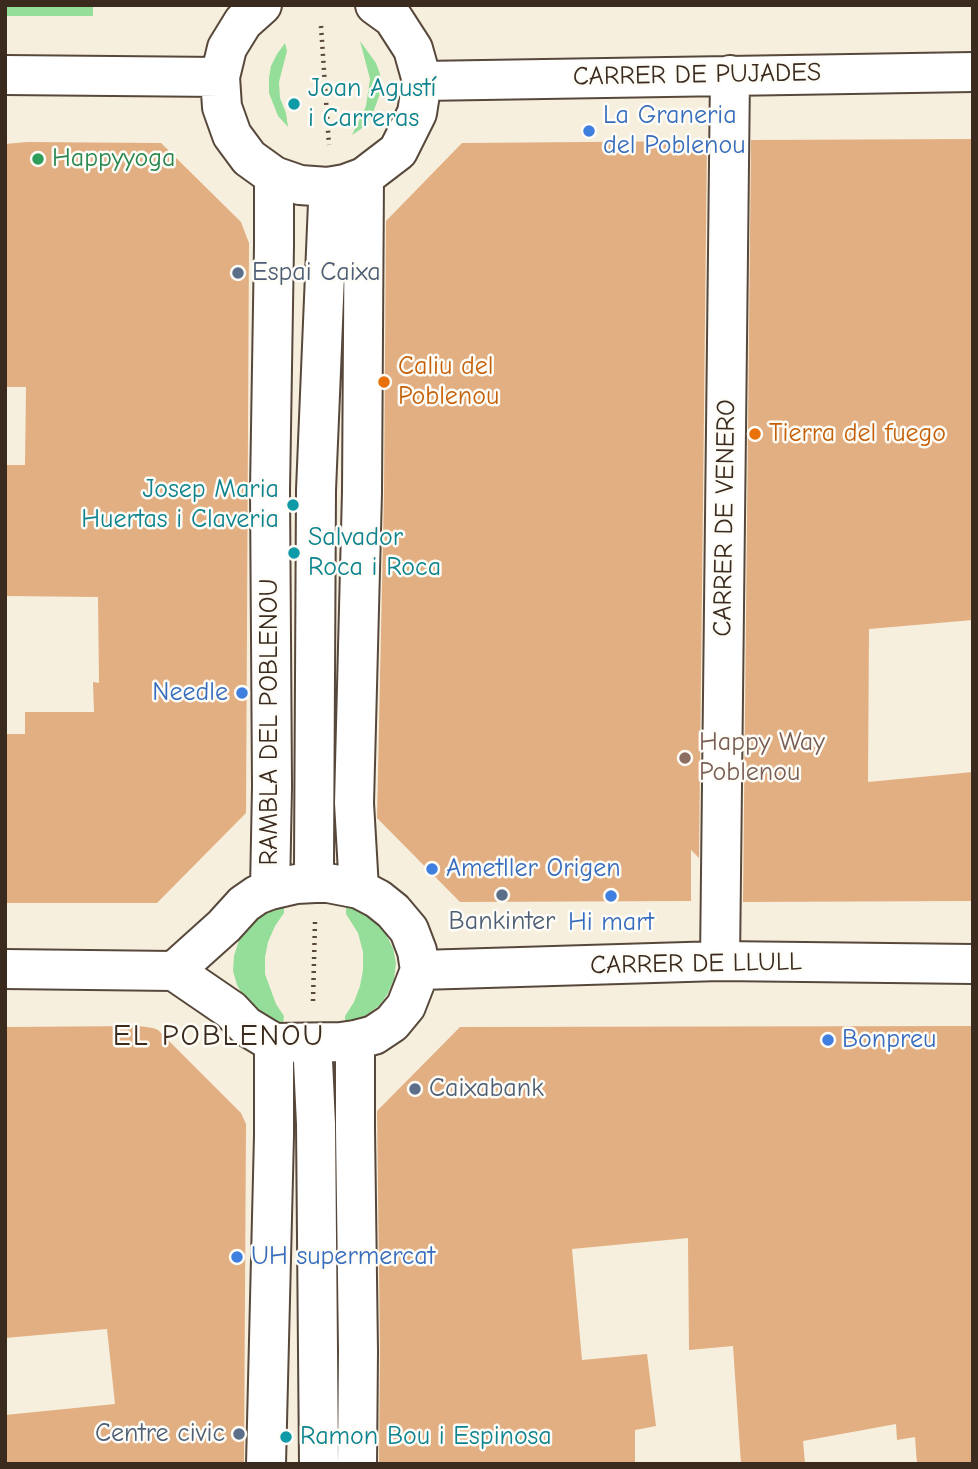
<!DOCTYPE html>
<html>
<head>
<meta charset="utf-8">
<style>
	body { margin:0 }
	#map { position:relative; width:978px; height:1469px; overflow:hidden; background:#f7efde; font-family:"Comic Neue",sans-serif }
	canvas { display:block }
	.frame { position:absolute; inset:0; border:7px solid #3b2a1e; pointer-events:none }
</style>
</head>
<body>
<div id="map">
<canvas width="978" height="1469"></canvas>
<div class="frame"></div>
</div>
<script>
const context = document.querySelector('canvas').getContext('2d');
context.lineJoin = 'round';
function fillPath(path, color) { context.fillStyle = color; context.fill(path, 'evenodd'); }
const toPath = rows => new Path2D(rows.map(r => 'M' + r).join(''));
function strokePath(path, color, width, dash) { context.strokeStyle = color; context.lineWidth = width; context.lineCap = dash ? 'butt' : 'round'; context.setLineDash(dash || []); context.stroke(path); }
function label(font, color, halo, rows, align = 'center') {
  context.font = font + ' "Comic Neue",sans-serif'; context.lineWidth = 5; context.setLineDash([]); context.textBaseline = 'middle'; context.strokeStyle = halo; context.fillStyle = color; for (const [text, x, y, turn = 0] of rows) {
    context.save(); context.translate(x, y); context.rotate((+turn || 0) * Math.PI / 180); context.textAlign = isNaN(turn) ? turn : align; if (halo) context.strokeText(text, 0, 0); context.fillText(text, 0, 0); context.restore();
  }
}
fillPath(toPath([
	[5,5,93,5,93,16,5,16],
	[360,41,376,63,380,74,381,91,374,110,368,121,361,129,352,135,366,106,370,79],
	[285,43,287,51,279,82,280,98,286,113,288,127,278,116,269,93,269,77,271,66,277,54],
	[284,903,284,913,275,926,268,942,265,957,265,974,276,1004,284,1016,283,1024,259,1013,244,997,237,985,233,971,234,956,239,940,248,927,256,917],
	[346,903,360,909,375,920,385,933,393,948,396,963,394,979,388,993,380,1005,360,1020,345,1023,345,1016,354,1002,360,986,363,970,363,952,358,933,346,914]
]), '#95de99');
fillPath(toPath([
	[973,139,973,620,869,629,868,782,973,772,973,901,743,902,751,140],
	[707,141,699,858,691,850,691,901,460,902,377,818,384,492,386,221,462,143],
	[27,142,161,143,241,222,249,243,246,813,157,903,5,903,5,734,25,734,25,712,94,712,93,682,99,683,98,597,5,596,5,465,25,465,26,387,5,387,5,144],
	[139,1026,153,1028,158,1030,241,1113,246,1124,244,1464,5,1464,5,1415,115,1404,107,1329,5,1338,5,1027],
	[973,1026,973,1464,917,1464,915,1437,897,1440,896,1424,803,1441,805,1464,741,1464,733,1346,689,1350,688,1238,572,1249,582,1360,647,1354,656,1426,635,1430,635,1464,379,1464,380,1351,377,1111,460,1027]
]), '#e2af82');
const minor = toPath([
	[262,5,243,22,227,48,220,77,222,107,232,135,249,158,274,176,300,185,328,187,345,184,364,177,398,151,417,113,422,81,413,49,393,18,375,5],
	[5,75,220,77],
	[422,81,973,72],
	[314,864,316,490,328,203],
	[315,883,328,883,359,889,378,899,393,911,409,930,417,951,420,970,406,1006,392,1023,374,1035,355,1040,341,1042,274,1043,246,1026,231,1010,174,971,224,926,244,904,257,895,270,890,296,884,315,883],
	[359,889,354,803,362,492,364,177],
	[270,890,272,787,270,490,274,245,274,176],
	[720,961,730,75],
	[5,969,174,971],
	[420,970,720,961,973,964],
	[355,1040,355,1129,358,1351,357,1464],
	[313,1061,316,1124,319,1464],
	[266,1464,274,1135,274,1043]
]);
strokePath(minor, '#57483b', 42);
strokePath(toPath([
	[321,26,329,145],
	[313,1001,315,922]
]), '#57483b', 4.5, [2, 5]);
strokePath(minor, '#fff', 38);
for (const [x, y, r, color] of [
	[294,104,7,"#0f9aa8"],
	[589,131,7,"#3f7fe0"],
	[38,159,7,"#2e9e5b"],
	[238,273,7,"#5c6f8a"],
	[384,382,7,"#e8710a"],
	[755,434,7,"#e8710a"],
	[293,505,7,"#0f9aa8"],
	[294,553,7,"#0f9aa8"],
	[242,693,7,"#3f7fe0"],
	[685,758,7,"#8d6e63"],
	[432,869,7,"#3f7fe0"],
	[502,895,7,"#5c6f8a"],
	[611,896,7,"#3f7fe0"],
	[828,1040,7,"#3f7fe0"],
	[415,1089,7,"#5c6f8a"],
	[237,1257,7,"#3f7fe0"],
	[239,1434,7,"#5c6f8a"],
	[286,1437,7,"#0f9aa8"]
]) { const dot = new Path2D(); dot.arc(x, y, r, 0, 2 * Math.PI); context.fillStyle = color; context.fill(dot); strokePath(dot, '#fdfcf7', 2.5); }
label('26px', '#3b2a1e', '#fdfcf7', [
	["CARRER DE PUJADES",697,75,-1],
	["CARRER DE VENERO",725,518,-89],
	["RAMBLA DEL POBLENOU",270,722,-90],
	["CARRER DE LLULL",696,964,-1]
]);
label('26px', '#0d838f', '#fdfcf7', [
	["Joan Agustí",308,89],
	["i Carreras",308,119],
	["Josep Maria",279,490,"right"],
	["Huertas i Claveria",279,520,"right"],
	["Salvador",308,538],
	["Roca i Roca",308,568],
	["Ramon Bou i Espinosa",300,1437]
], 'left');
label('26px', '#366cbe', '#fdfcf7', [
	["La Graneria",603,116],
	["del Poblenou",603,146],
	["Needle",228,693,"right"],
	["Ametller Origen",446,869],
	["Hi mart",611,923,"center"],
	["Bonpreu",842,1040],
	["UH supermercat",251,1257]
], 'left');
label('26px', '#27864d', '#fdfcf7', [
	["Happyyoga",52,159]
], 'left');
label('26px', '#4e5e75', '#fdfcf7', [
	["Espai Caixa",252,273],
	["Bankinter",502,922,"center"],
	["Caixabank",429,1089],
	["Centre civic",225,1434,"right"]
], 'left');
label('26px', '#c56008', '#fdfcf7', [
	["Caliu del",398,367],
	["Poblenou",398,397],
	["Tierra del fuego",769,434]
], 'left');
label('26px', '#785e54', '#fdfcf7', [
	["Happy Way",699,743],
	["Poblenou",699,773]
], 'left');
context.letterSpacing = '2px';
label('30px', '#3b2a1e', '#fdfcf7', [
	["EL POBLENOU",219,1037]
]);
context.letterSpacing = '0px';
</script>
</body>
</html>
